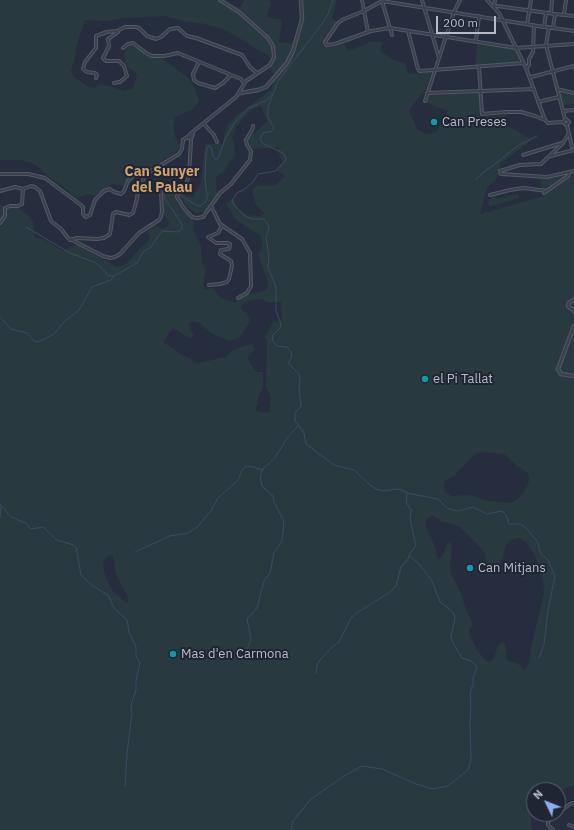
<!DOCTYPE html>
<html>
<head>
<meta charset="utf-8">
<style>
	body { margin:0 }
	#map { position:relative; width:574px; height:830px; overflow:hidden; background:#262d3e; font-family:"IBM Plex Sans",sans-serif }
	canvas { display:block }
	.north { position:absolute; left:526px; top:782px; width:40px; height:40px; box-sizing:border-box; background:#1f2533; border:1px solid #5b616f; border-radius:50%; rotate:313deg; font-size:11px; font-weight:700; line-height:16px; text-align:center; color:#b6bbc9 }
	.north::after { content:''; display:block; margin:auto; width:14px; height:18px; background:#91abf3; clip-path:polygon(50% 0,100% 100%,50% 72%,0 100%) }
	.scale { position:absolute; left:436px; top:16px; width:60px; height:18px; box-sizing:border-box; border:2px solid #b6bbc9; border-top:0; padding-left:5px; font-size:12px; line-height:14px; white-space:nowrap; color:#b6bbc9; -webkit-text-stroke:3px #1f2533; paint-order:stroke }
</style>
</head>
<body>
<div id="map">
<canvas width="574" height="830"></canvas>
<div class="north">N</div>
<div class="scale">200 m</div>
</div>
<script>
const context = document.querySelector('canvas').getContext('2d');
context.lineJoin = 'round';
function fillPath(path, color) { context.fillStyle = color; context.fill(path, 'evenodd'); }
const toPath = rows => new Path2D(rows.map(r => 'M' + r).join(''));
function strokePath(path, color, width, dash) { context.strokeStyle = color; context.lineWidth = width; context.lineCap = dash ? 'butt' : 'round'; context.setLineDash(dash || []); context.stroke(path); }
function label(font, color, halo, rows, align = 'center') {
  context.font = font + ' "IBM Plex Sans",sans-serif'; context.lineWidth = 4; context.setLineDash([]); context.textBaseline = 'middle'; context.strokeStyle = halo; context.fillStyle = color; for (const [text, x, y, turn = 0] of rows) {
    context.save(); context.translate(x, y); context.rotate((+turn || 0) * Math.PI / 180); context.textAlign = isNaN(turn) ? turn : align; if (halo) context.strokeText(text, 0, 0); context.fillText(text, 0, 0); context.restore();
  }
}
fillPath(toPath([
	[0,0,223,0,240,8,244,0,266,0,271,1,267,17,282,20,279,42,292,44,301,16,304,12,303,0,337,0,332,18,337,22,323,43,323,47,335,47,344,44,348,51,371,42,383,42,380,51,393,60,405,63,408,74,431,72,432,74,426,89,418,98,409,111,417,129,426,134,436,132,448,111,426,103,429,95,478,93,480,95,481,111,479,114,481,117,506,115,507,127,514,129,532,140,500,164,499,174,495,181,487,188,480,214,544,196,574,174,574,785,558,791,534,790,534,813,531,817,531,824,532,830,0,830,0,205,3,207,17,207,28,215,33,222,35,238,45,240,63,251,77,244,117,267,124,265,129,261,139,249,148,242,150,237,147,232,148,230,154,226,158,226,162,229,168,226,169,221,164,215,163,191,166,189,171,187,174,188,176,191,177,203,181,209,191,217,194,223,193,229,201,246,202,263,206,270,203,285,204,289,213,288,220,297,229,301,236,302,244,295,260,292,267,289,268,282,258,254,262,248,261,236,236,220,226,204,234,198,237,208,248,215,260,216,265,214,256,205,253,194,253,188,259,185,268,186,277,184,285,176,275,169,283,162,280,158,278,147,254,149,250,145,249,138,267,121,261,106,252,110,246,115,236,127,232,136,234,141,235,154,233,159,227,165,225,170,216,177,216,191,218,194,204,211,198,214,189,209,179,196,180,193,193,198,201,183,205,144,223,144,225,130,229,124,237,115,271,90,275,75,269,68,274,62,267,55,255,49,248,43,225,30,206,24,182,21,166,16,123,18,107,21,85,20,76,47,75,58,71,71,74,77,87,86,94,88,100,84,124,91,133,88,137,76,134,70,128,68,125,63,124,54,127,48,131,46,136,47,150,57,163,59,188,78,194,87,199,101,192,110,175,117,173,127,175,137,180,145,178,151,146,171,132,175,127,179,123,186,113,184,94,196,88,194,76,198,60,184,46,175,36,165,23,160,0,160],
	[261,299,269,303,281,302,282,321,273,323,265,336,267,341,266,387,271,396,269,413,255,411,258,403,257,400,263,387,263,372,256,372,248,360,249,355,256,349,251,344,233,350,226,357,199,363,182,355,163,342,173,328,190,339,194,335,190,330,189,324,191,321,198,322,214,335,229,341,239,338,248,325,250,320,247,313,241,309,241,305,250,300],
	[482,452,504,454,518,467,528,473,529,480,527,487,519,498,513,502,506,503,484,500,470,495,451,496,445,492,444,485,444,482,455,475,475,454],
	[432,515,441,521,453,524,460,527,481,548,485,554,487,570,492,575,499,567,506,546,511,540,519,538,526,542,530,547,540,567,543,582,544,593,532,643,529,664,525,670,517,663,507,661,506,647,504,643,501,642,497,648,494,658,489,663,479,653,469,634,469,630,473,624,465,607,461,593,451,574,450,566,452,551,451,544,448,542,443,555,438,559,434,544,426,527,426,520],
	[110,555,112,555,114,559,115,570,117,577,128,597,129,601,126,603,111,589,105,575,103,564,104,560],
	[477,44,514,49,520,60,519,62,475,65],
	[559,90,574,94,574,104,563,105],
	[563,175,564,177,546,190,541,189,541,178],
	[495,194,497,199,518,194,519,198,489,207,488,203,492,196]
]), '#283a3f');
strokePath(toPath([
	[333,0,328,14,322,24,278,81,268,107,268,117,274,128,272,131,263,133,260,139,262,143,283,153,286,158,285,161,276,171,258,174,253,182,245,189,237,193,232,201,234,205,245,216,252,219,264,219,268,224,269,228,266,238,269,256,268,267,276,287,276,311,281,324,280,328,273,335,272,340,277,346,287,347,291,352,292,356,289,362,289,364,299,374,300,377,299,390,301,406,295,413,295,420,304,433,306,444,334,465,354,470,369,484,376,489,384,491,398,489,411,494,438,499,447,508,452,510,459,511,473,507,487,514,502,511,506,515,509,524,519,524,524,526,537,541,541,554,548,560,555,576,548,610,544,644,539,658],
	[572,68,574,72],
	[476,179,484,172,499,161,519,145,537,136],
	[26,227,70,253,96,263,109,276,114,276,137,263,143,252,151,247,159,235,163,231,178,232,182,229,182,224,165,199,164,193,166,191,172,190,196,205,200,206,204,203,207,200,207,195,205,179,206,155,207,148,209,146,211,147,213,156,216,160,217,159,219,156,225,139,235,122,249,108,267,100,272,94],
	[0,317,11,329,27,333,32,339,36,342,38,342,54,334,64,322,79,310,92,287,111,280,113,277],
	[0,504,11,517,26,523,29,527,31,529,43,527,57,540,73,545,76,547,81,575,93,586,108,595,114,608,127,620,129,632,136,647,136,656,140,663,136,681,136,690,131,705,132,713,127,754,125,786],
	[0,518,1,507],
	[135,552,170,536,188,533,197,527,211,511,218,498,238,480,242,470,245,467,250,466,262,470,275,458,287,438,298,426],
	[245,655,251,639,247,619,257,608,264,581,270,573,274,553,282,541,284,521,274,502,273,496,262,486,260,476,263,469],
	[316,673,317,665,320,660,332,647,339,642,351,618,355,614,390,592,396,586,401,567,408,559,410,553,416,546,410,519,411,510,406,502,407,493],
	[291,830,293,821,311,799,344,776,362,766,382,769,416,784,433,789,448,786,468,770,471,760,470,722,471,707,470,693,473,684,473,677,477,667,476,665,471,661,462,658,453,643,451,636,455,619,454,614,446,606,440,602,432,581,419,564,410,556]
]), '#3c4966', 1);
const minor = toPath([
	[362,0,368,32],
	[422,0,439,58],
	[487,0,499,13,526,68,545,120],
	[495,0,494,6,497,6,555,14,553,28,544,27,546,13],
	[382,1,392,35],
	[551,13,552,0],
	[555,14,574,16],
	[564,15,566,0],
	[527,24,531,0],
	[544,27,382,1,364,11,342,20,338,23,325,42,326,45,335,44,371,31,390,28,516,48,574,44],
	[549,27,546,45,565,119],
	[553,28,574,31],
	[119,30,125,27,136,27,139,28,147,36,156,39,161,37,170,29,178,28,187,36,196,38,242,55,250,67,257,73],
	[408,31,418,69,420,71,524,63],
	[476,41,479,16],
	[123,48,128,44,133,43,146,53,152,56,164,56,178,53,241,79,244,83],
	[199,62,193,74,194,80,198,83,215,88,223,83,231,75],
	[479,67,482,114,506,112,521,112,535,116,545,120,548,123,563,122,566,119,569,122,566,125,563,122],
	[526,68,529,65,529,59,533,52,534,25],
	[531,77,574,66],
	[96,78,97,75,95,73,87,72,83,69,85,62,96,48,96,36,107,32,117,31],
	[114,83,120,82,127,76,124,66,119,61,106,61,103,58,109,46,108,39,118,32],
	[557,89,574,93],
	[427,93,534,89],
	[425,101,454,12,460,0],
	[538,102,559,97],
	[563,111,574,110],
	[204,124,214,135,217,142],
	[567,125,572,147],
	[190,134,236,97,246,81,270,65,274,57,273,46,268,38,239,12,220,0],
	[190,134,193,134,192,137,190,136,190,134],
	[523,155,562,143],
	[551,156,574,150],
	[500,171,520,165,541,164,563,143,569,133],
	[500,171,501,174,547,177,574,171],
	[0,174,28,174,45,178,81,205,83,207,83,214,86,217,90,215,95,200,104,191,110,189,114,192,121,194,124,191,128,181,134,175,146,174],
	[179,190,177,197,183,207,192,217,197,218,203,217,220,193,231,184,250,160,251,151,247,145,246,140,252,130,253,126],
	[179,190,186,185,189,175,191,141,190,137,187,138],
	[0,191,15,187,23,189,31,186,35,187,40,191,51,221,61,229,68,238,103,256,110,258,115,257,120,254,139,233,159,220,161,217,162,211,161,192,164,188,167,186,170,186,179,190],
	[544,193,568,176,570,172],
	[490,195,510,190,524,188,547,191],
	[211,206,220,224,242,239,250,253,251,286,247,293,238,298],
	[0,223,5,216,5,208,10,206,18,206,22,204,23,189],
	[70,240,77,238,97,239,104,238,110,234,113,214,116,212,129,215,133,213,137,199,138,190,146,174,179,154,182,149,183,140,190,135],
	[209,285,220,284,227,282,229,279,232,266,231,261,220,254,221,250,229,249,230,244,227,243,216,243,208,237,218,233,222,226],
	[558,813,570,804,574,803],
	[569,825,574,827],
	[553,830,548,825,548,823,551,817,555,814]
]);
const tertiary = toPath([
	[240,93,258,90,266,87,287,63,293,51,301,23,302,18,301,0],
	[574,299,569,303,568,306,574,311],
	[574,326,558,369,561,374,574,376]
]);
strokePath(minor, '#525866', 4);
strokePath(tertiary, '#525866', 4.5);
strokePath(minor, '#3a404e', 2);
strokePath(tertiary, '#3a404e', 2.5);
for (const [x, y, r, color] of [
	[434,122,4,"#0f9aa8"],
	[425,379,4,"#0f9aa8"],
	[470,568,4,"#0f9aa8"],
	[173,654,4,"#0f9aa8"]
]) { const dot = new Path2D(); dot.arc(x, y, r, 0, 2 * Math.PI); context.fillStyle = color; context.fill(dot); strokePath(dot, '#1f2533', 1.5); }
label('13px', '#b6bbc9', '#1f2533', [
	["Can Preses",442,122],
	["el Pi Tallat",433,379],
	["Can Mitjans",478,568],
	["Mas d'en Carmona",181,654]
], 'left');
label('bold 14px', '#d0a36a', '#1f2533', [
	["Can Sunyer",162,172],
	["del Palau",162,188]
]);
</script>
</body>
</html>
